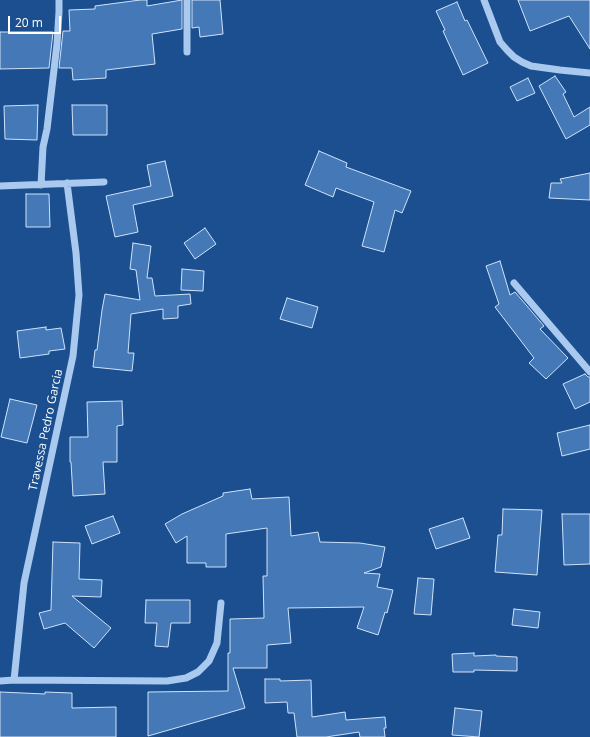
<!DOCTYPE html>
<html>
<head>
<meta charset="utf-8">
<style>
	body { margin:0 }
	#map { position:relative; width:590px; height:737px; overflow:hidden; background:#1b4f8f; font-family:"Open Sans",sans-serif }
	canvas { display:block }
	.scale { position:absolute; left:8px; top:16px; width:53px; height:18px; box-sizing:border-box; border:2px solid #fff; border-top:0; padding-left:5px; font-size:12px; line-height:14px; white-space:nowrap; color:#fff; -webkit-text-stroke:3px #1b4f8f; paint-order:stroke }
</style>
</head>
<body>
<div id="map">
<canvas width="590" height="737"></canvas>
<div class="scale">20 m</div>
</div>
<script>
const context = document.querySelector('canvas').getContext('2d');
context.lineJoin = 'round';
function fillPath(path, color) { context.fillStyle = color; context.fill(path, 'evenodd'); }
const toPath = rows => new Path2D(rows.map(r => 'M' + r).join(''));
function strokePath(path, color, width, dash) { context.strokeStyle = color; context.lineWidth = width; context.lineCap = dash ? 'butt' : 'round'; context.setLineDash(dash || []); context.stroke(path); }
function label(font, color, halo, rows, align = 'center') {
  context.font = font + ' "Open Sans",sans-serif'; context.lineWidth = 4; context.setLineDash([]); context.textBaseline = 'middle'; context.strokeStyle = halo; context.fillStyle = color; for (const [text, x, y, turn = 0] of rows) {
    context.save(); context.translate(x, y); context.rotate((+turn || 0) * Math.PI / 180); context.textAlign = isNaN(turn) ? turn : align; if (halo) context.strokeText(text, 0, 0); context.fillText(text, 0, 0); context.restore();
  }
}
const building = toPath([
	[140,0,147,0,147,6,182,0,182,29,152,34,155,64,106,70,106,78,73,80,72,68,59,68,63,31,70,31,69,10,95,9,95,6,140,0],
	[192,0,220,0,223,34,200,37,199,27,192,28,192,0],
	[518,0,590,0,590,49,569,16,530,31,518,0],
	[457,2,465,21,467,20,488,63,463,75,443,31,445,30,436,11,457,2],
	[0,32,53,32,49,68,0,69,0,32],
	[555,76,566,92,563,94,574,117,590,107,590,125,566,139,539,86,555,76],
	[528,78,535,93,517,101,510,87,528,78],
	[38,105,37,140,5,139,4,106,38,105],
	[72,105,107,105,107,135,73,135,72,105],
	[319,151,347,163,346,167,411,191,402,213,395,210,384,252,362,246,374,202,336,188,333,197,305,185,319,151],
	[165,161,173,196,133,205,138,232,115,237,106,196,151,186,147,165,165,161],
	[590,173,590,200,549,198,551,183,562,183,560,179,590,173],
	[26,194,49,194,50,227,26,227,26,194],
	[205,228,216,244,195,259,184,243,205,228],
	[133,243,151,246,147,278,152,278,155,296,190,294,191,304,178,306,178,318,163,319,163,309,131,314,128,353,134,353,132,371,93,367,95,350,97,350,102,310,105,294,140,300,136,270,130,269,133,243],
	[500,261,510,295,515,292,544,326,540,329,568,358,546,379,529,363,534,358,495,307,499,304,486,266,500,261],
	[182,269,204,271,203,291,181,290,182,269],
	[287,298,318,307,312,328,280,319,287,298],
	[46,327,46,330,61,328,65,349,49,351,49,354,20,358,17,331,46,327],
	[585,374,588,377,590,377,590,402,575,409,563,384,585,374],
	[10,399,37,405,27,443,1,437,10,399],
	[122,401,123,425,117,426,117,462,103,462,105,494,73,496,71,462,70,462,70,437,88,437,87,402,122,401],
	[590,425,590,449,562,456,557,433,590,425],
	[250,489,252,499,289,497,291,536,318,532,320,542,360,543,385,547,381,567,364,573,380,574,377,587,393,590,387,613,385,612,378,635,357,628,364,607,288,608,291,643,267,645,267,668,233,668,245,708,148,736,148,692,228,691,228,653,230,653,230,619,264,618,263,576,267,576,267,528,226,534,226,567,206,567,206,563,187,563,187,536,176,543,165,524,182,514,223,496,223,493,250,489],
	[503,509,542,510,537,575,495,572,498,535,502,535,503,509],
	[562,514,590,514,590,564,564,565,562,514],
	[113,516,120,533,92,544,85,526,113,516],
	[463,518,470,538,436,549,429,529,463,518],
	[53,542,80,543,79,579,102,580,101,597,72,596,111,628,94,648,65,623,44,629,39,613,51,610,53,542],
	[418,578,434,579,431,615,414,614,418,578],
	[146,600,190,600,190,623,171,623,168,647,155,646,157,623,145,623,146,600],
	[514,609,540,612,538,628,512,625,514,609],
	[474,653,474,656,496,655,496,656,517,657,517,671,474,670,474,672,453,672,452,654,474,653],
	[265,679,280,679,280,681,311,680,312,717,345,712,346,720,385,717,386,728,384,728,385,737,360,737,359,732,326,737,297,737,294,713,288,713,287,702,265,703,265,679],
	[0,692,45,694,45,692,72,693,72,708,116,707,116,737,0,737,0,692],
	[455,708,482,711,479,737,452,735,455,708]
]);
fillPath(building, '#4478b7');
strokePath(building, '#cfe3fa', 1);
strokePath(toPath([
	[187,0,187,52],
	[484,0,500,42,507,50,514,57,522,62,531,66,560,70,590,73],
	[41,185,43,147,47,129,57,44,59,12,59,0],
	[0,186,104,182],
	[514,283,590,372],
	[14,680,24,583,73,356,79,295,76,253,67,183],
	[0,681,14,680,167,681,186,678,198,672,209,661,217,643,221,603]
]), '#a9c9ee', 7);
label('12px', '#fff', '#1b4f8f', [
	["Travessa Pedro Garcia",46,430,-78]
]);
</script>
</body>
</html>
